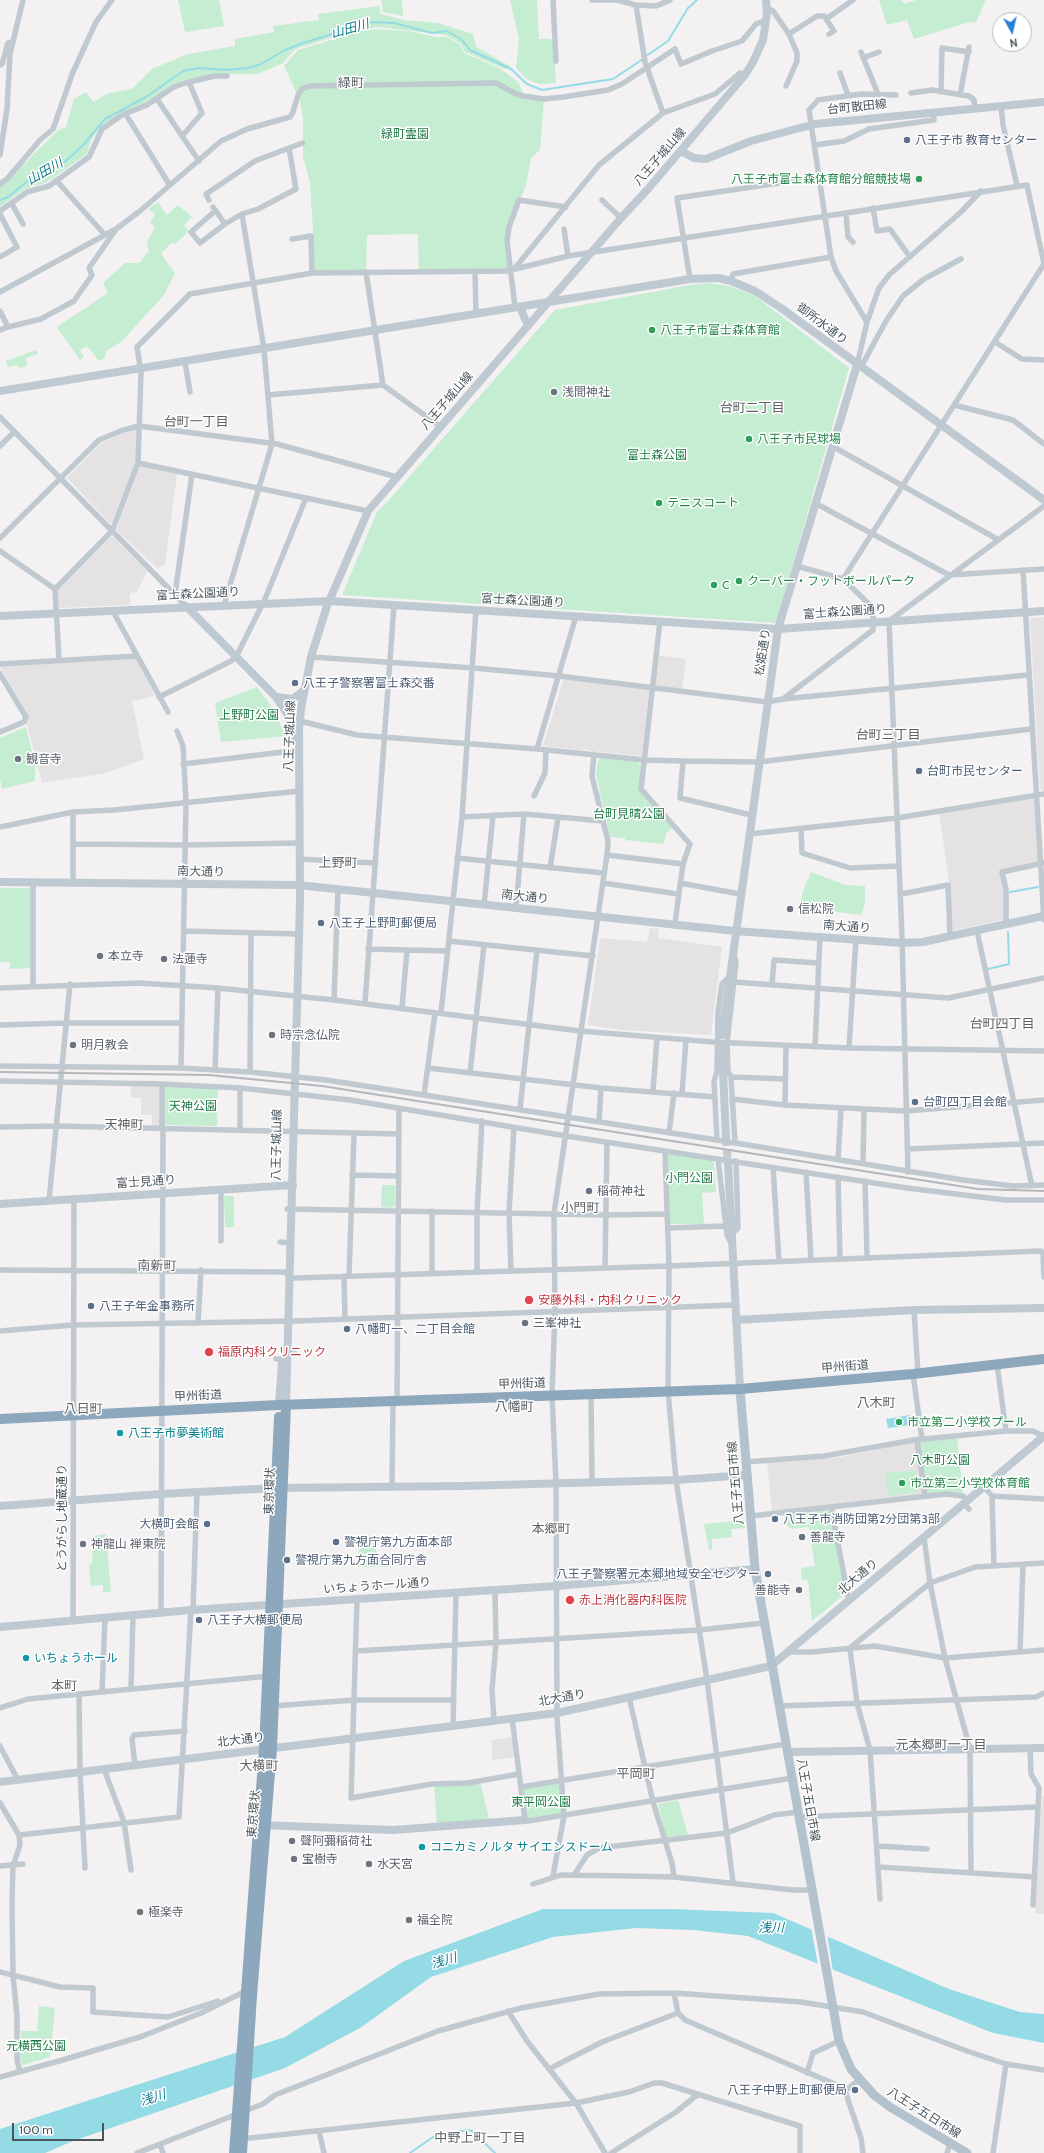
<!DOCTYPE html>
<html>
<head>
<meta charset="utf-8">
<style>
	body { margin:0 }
	#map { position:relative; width:1044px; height:2153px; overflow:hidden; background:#f3f1f2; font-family:Cabin,sans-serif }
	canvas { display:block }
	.north { position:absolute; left:992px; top:12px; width:40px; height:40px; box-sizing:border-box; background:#fff; border:1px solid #b7bbbe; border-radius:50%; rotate:172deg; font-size:11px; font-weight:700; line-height:16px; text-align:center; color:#4a565d }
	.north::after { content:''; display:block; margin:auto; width:14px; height:18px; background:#2781d7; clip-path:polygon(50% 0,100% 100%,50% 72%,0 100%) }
	.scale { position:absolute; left:12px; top:2123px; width:92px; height:18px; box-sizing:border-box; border:2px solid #4a565d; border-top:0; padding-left:5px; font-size:12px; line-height:14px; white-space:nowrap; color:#4a565d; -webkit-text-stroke:3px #fff; paint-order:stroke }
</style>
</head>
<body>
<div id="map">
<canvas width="1044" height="2153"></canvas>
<div class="north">N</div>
<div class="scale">100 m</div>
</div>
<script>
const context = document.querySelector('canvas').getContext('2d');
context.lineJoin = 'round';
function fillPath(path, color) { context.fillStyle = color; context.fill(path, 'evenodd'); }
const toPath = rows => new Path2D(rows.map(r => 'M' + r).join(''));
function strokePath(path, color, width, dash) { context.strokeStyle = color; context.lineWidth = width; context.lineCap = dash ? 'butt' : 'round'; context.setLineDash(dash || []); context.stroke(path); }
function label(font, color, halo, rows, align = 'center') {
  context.font = font + ' Cabin,"Noto Sans JP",sans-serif'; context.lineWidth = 3; context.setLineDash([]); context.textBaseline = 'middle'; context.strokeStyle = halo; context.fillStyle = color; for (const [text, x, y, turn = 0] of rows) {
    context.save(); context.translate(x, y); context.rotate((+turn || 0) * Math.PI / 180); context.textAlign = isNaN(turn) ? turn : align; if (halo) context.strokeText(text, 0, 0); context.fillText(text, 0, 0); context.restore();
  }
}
fillPath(toPath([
	[136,430,136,462,111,524,67,478,101,443,123,433],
	[140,466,177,474,165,564,158,569,116,530],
	[112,536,147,571,137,592,130,593,130,605,59,608,58,590],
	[1044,617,1044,791,1043,791,1040,788,1030,620,1032,618],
	[656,655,686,659,682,691,652,687],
	[137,659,155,696,132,701,144,759,106,773,42,783,26,721,28,715,0,667,2,666],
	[566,679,647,689,649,691,642,756,543,746,563,681],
	[1036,796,1039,864,1002,872,1006,919,950,931,949,882,939,811],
	[650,928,659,929,658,938,722,947,711,1035,621,1030,588,1025,600,938,647,942],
	[130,1083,162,1084,162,1128,152,1128,152,1115,141,1114,141,1098,131,1097],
	[915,1442,922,1492,920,1495,772,1512,767,1463,841,1457],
	[514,1737,517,1757,492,1760,492,1740],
	[1044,1796,1044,1914,1035,1913,1042,1797]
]), '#e4e2e3');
fillPath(toPath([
	[178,0,219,0,224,26,185,32],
	[381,0,402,0,403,16,383,12],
	[510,0,537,0,539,39,550,39,554,41,556,83,539,84,528,80,516,68,519,39],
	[879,0,901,0,904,4,916,0,986,0,976,22,966,23,914,39,907,20,887,25],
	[379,6,381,14,404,20,438,23,473,34,476,47,510,66,505,69,465,52,460,43,445,35,378,27,356,30,295,49,283,63,258,74,214,74,184,80,144,104,112,119,99,129,91,140,87,154,47,182,25,189,0,207,0,184,13,175,57,131,66,127,74,99,86,92,93,102,109,93,132,89,152,69,188,54,235,46,235,39,274,32,273,26,319,20,318,14],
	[368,29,408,31,435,37,447,37,459,44,464,53,499,68,518,82,524,95,544,99,540,150,531,158,526,185,509,227,511,271,419,273,418,234,367,235,366,272,312,273,313,232,310,182,303,157,303,119,300,100,284,66,298,50],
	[158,202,167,215,178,205,192,217,184,225,189,231,175,244,171,243,161,254,175,273,164,295,121,342,106,351,105,358,99,361,87,346,80,350,84,357,80,360,57,327,108,293,103,283,125,263,139,263,149,251,147,242,155,228,150,222,155,214,148,209],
	[708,283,729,286,755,296,849,368,776,623,342,595,377,512,389,500,555,310,690,285],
	[36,350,38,354,26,358,27,366,20,368,17,365,8,367,6,361],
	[257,687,271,706,286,736,221,742,215,703],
	[26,727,35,763,35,781,2,789,0,779,0,738],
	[602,758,638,762,641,766,639,790,672,828,666,833,664,844,625,840,625,838,610,837,596,774,598,761],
	[811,872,845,885,865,886,865,904,861,915,806,908,807,903,801,902,803,891],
	[0,888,33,888,33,968,10,969,10,962,0,962],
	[166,1086,218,1089,217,1126,165,1125,164,1123,164,1088],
	[670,1154,712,1161,714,1163,716,1192,702,1193,704,1224,670,1224,668,1156],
	[382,1185,395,1185,395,1205,392,1208,381,1207],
	[224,1196,234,1196,234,1227,225,1227],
	[957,1438,963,1493,924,1493,918,1442],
	[916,1470,918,1492,888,1496,886,1473],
	[825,1509,830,1513,845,1594,812,1621,808,1580,802,1580,801,1568,815,1566,809,1527,791,1529,785,1523,784,1515],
	[744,1520,745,1528,731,1529,732,1537,712,1539,712,1550,709,1550,704,1524],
	[106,1534,111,1592,103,1592,103,1585,91,1586,89,1564,92,1563,93,1536],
	[359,1543,376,1543,376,1560,391,1560,391,1567,358,1567],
	[562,1780,564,1816,528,1821,521,1787],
	[480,1781,489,1819,437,1823,434,1785],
	[678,1800,688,1835,666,1837,658,1804],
	[39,2006,55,2008,50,2057,22,2065,20,2057,21,2031,37,2031]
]), '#c4edd1');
fillPath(toPath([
	[910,1415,911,1425,888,1428,886,1419],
	[543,1909,672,1909,773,1913,949,1989,1020,2012,1044,2014,1044,2043,993,2033,748,1936,693,1930,636,1928,553,1937,431,1977,360,2028,285,2068,73,2141,45,2153,0,2153,0,2129,285,2037,404,1961]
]), '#95dbe6');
fillPath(toPath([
	[811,1927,827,1934,833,1971,818,1965]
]), '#f3f1f2');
strokePath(toPath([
	[646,56,668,41,688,8,697,0],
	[0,200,8,197,30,179,66,161,83,145,105,119,146,97,183,71,199,68,226,70,248,68,259,65,285,50,303,43,372,22,394,23,432,33,447,31,462,40,470,50,511,69,527,84,542,90,613,79,643,59],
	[1010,892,1038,887],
	[988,969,1009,964,1008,932],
	[410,2153,436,2135,468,2130,472,2131,495,2153]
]), '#95dbe6', 2);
strokePath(toPath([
	[726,1138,728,1163]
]), '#c9cacd', 8, [8, 4]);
strokePath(toPath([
	[553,0,556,61],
	[592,0,617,0,636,5,656,6,670,0],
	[636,5,645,62,663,113],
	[767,8,773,11,789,34,797,53,797,61,786,86],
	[826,19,853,0],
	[789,34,817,16,824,16,834,31,829,34],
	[861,52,878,94],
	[863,58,879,52],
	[0,65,2,64,8,43,12,42],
	[840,73,848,95],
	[941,92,942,48,969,52],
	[911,93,932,90,969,96,974,100,975,109],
	[960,95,969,47],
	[157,99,199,161],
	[1001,106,1003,125,1017,185],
	[125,113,169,184],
	[183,135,202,113,189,82],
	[815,145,844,141,869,129,934,120,933,113],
	[289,148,303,143],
	[0,155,7,109,10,54,23,0],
	[56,180,104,234],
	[0,184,7,179,40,140,53,129,73,72,96,22,112,0],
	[209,200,206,194,255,161,289,148,296,189,258,209,242,214,264,349,272,444,224,605],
	[602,200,621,218],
	[12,204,23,224],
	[213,207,225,224],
	[873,208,877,231,890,229,910,257],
	[0,211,27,192,49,186,89,157,102,129,122,115,147,105,174,87,185,83,215,76,227,76],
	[215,211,191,232,200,243,225,224,242,214],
	[846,213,848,237,853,242],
	[0,214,17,247,0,257],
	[564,229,568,256],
	[292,239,311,236,312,273],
	[515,268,599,165,663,113,715,94,740,73,745,75],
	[366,272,383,385],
	[475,273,476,314],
	[690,279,677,198,820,177],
	[731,281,733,274,831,257],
	[0,292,116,229,140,211,221,141,247,129,290,117,293,112,298,95,302,89,309,86,496,83,516,94,523,96,544,99,563,97,608,90,622,84,675,49,681,64,712,51,742,41,756,24,766,20],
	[515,307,507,241,509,227,519,200,566,207],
	[0,311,8,327,0,330],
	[867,322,836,271,831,257,809,110,818,100,861,94,896,95],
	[8,327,41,319,74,301,92,275,89,268,117,228],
	[995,342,1022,359,1044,360],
	[185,362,190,392],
	[857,365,867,322,879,288,890,274,961,212,981,191],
	[861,367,886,321,903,296,924,279,961,259],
	[268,395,383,385,441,427],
	[954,405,1013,420,1044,444],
	[0,417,187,607],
	[0,446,14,432],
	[832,446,997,539],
	[138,463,368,511],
	[815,503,949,575,1044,569],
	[0,538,99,440,123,430,139,426,277,444,397,477],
	[0,551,55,589],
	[1023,570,1044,920],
	[175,594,192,474],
	[115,611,115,615,168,712],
	[660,621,641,789,690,844,683,864,675,923],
	[311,657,474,668,559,676,767,702,783,699,1028,675],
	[59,660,55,589,112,531,138,463,141,373,137,347,190,294,312,273,507,271,568,256,1027,185,1044,264,843,579],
	[0,664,137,656],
	[0,674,26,717,24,722,0,732],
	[159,697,231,661,237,655,265,599,306,498],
	[783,699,873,630,873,608,843,579,797,566],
	[300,721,357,735,537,749,645,760,683,761,759,762,1031,729],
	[177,731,183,746,186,802,181,1068],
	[537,749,576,616],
	[683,761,680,798,751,815],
	[183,764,300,750],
	[534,796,545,773,546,750],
	[462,817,524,814,603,821],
	[0,827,73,812,114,810,300,791],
	[801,829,802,853,850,868,899,866],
	[749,834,897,818,1044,794],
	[73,844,185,845,299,843],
	[607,855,683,864],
	[457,858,604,873],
	[299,859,374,863],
	[550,868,558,818],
	[73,883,73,812],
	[603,883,678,894],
	[680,883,740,894],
	[901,894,948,885,950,936],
	[484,905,493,815],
	[516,908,524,814],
	[1006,925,1006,889,1002,872,1044,863],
	[184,931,299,934],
	[977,931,1032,1186],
	[449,941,593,956],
	[368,949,447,951],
	[735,958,736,962,727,1043,728,1071,731,1077,735,1143],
	[734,982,948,998,1044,978],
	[772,985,774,960,818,963],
	[33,986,33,883],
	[0,988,139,983,218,988,334,1000,580,1031,713,1042,849,1048,1044,1051],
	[334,1000,338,889],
	[365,1003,394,605],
	[402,1008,407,950],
	[441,1013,462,817,476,610],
	[0,1025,67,1023,182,1023],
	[815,1047,820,937],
	[849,1048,856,939],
	[0,1066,181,1068,250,1072,326,1080,717,1140,963,1180,1013,1186,1044,1185],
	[428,1068,601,1088,715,1097],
	[215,1070,218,988],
	[250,1072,251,933],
	[470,1073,484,945],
	[731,1077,785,1079],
	[0,1081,162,1084,240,1088,350,1100,566,1136,907,1188,1005,1200,1044,1200],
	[653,1091,657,1038],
	[682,1094,686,1040],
	[424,1095,435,1013],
	[732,1099,785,1105,906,1111,1044,1100],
	[785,1105,786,1046],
	[520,1109,537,950],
	[599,1122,601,1088],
	[0,1127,56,1126,399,1134],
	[162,1128,162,1084],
	[240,1130,240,1088],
	[669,1133,674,1093],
	[717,1140,714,1081,717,1071,718,1013,722,984,728,978],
	[907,1149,1044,1143],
	[665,1151,669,1266,668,1391,676,1480,707,1680,733,1882],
	[718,1159,727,1235,731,1243],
	[838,1160,841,1109],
	[863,1163,864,1110],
	[773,1167,779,1261],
	[806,1172,811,1260],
	[908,1172,902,937,889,621,1044,506],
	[352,1175,399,1176],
	[838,1177,840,1259],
	[865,1181,867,1257],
	[49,1201,70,984],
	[287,1209,605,1215,667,1214],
	[668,1228,725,1226],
	[732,1234,738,1228,736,1161],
	[221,1241,221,1189],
	[280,1242,291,1243],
	[605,1268,607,1142],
	[0,1270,285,1272,290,1278,296,1278,669,1266,1041,1251,1043,1253,1044,1277],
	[511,1271,509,1213,514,1127],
	[477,1272,477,1212,482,1121],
	[432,1274,432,1211],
	[344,1276,345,1319],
	[349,1276,354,1134],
	[914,1310,918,1373],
	[198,1323,201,1270],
	[0,1331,73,1325,295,1321,735,1305],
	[276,1359,282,1359,288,1352,294,1352],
	[997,1364,1006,1431],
	[913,1374,922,1439],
	[591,1394,592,1482],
	[397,1401,399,1109],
	[917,1440,925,1496],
	[746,1462,824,1456,914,1440,1006,1431,1033,1431,1043,1436],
	[392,1487,393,1401],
	[984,1487,992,1496,1044,1499],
	[992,1496,994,1566],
	[964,1504,969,1509],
	[831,1507,849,1601],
	[751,1516,946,1494,963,1496,968,1501],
	[924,1537,930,1583,945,1658,970,1749,971,1873],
	[357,1599,351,1798,432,1784,468,1783,519,1774],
	[193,1610,197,1492],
	[161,1612,163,1128],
	[73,1621,74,1199],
	[850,1648,930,1583,975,1567,1044,1563],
	[850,1649,857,1703,870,1750,880,1899],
	[356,1651,699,1630,764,1623],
	[788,1652,811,1652,875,1646,945,1658,1044,1650],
	[1020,1652,1023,1565],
	[131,1689,133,1615],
	[102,1692,105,1618],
	[79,1694,80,1772,85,1868],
	[629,1697,653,1802,672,1863,674,1877],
	[272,1706,355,1700,453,1700],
	[779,1706,1036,1697,1044,1693],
	[0,1708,28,1699,269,1676],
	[512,1718,525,1820,528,1821,792,1778],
	[494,1720,492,1690,496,1643,495,1590],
	[453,1726,456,1592],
	[0,1746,18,1780],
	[1030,1748,1031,1774,1039,1788,1033,1905],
	[135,1765,132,1739,134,1735,185,1731],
	[104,1769,124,1822,131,1870],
	[521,1787,786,1744],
	[0,1803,19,1835,20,1845,13,1866,12,1902,13,1975,17,2016,17,2060,20,2072],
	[799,1817,1037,1807],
	[19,1835,179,1817,191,1610],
	[877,1846,927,1849],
	[0,1866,23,1864],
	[879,1867,1035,1877],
	[574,1875,587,1855,599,1848,727,1833,774,1815,798,1812],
	[553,1876,564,1816,557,1718,556,1483,552,1395,555,1312,554,1213,607,855,608,841,592,776,594,754],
	[533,1884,561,1875,629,1876,674,1877,793,1890,812,1890],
	[0,1972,60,1987,93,1988,93,2012,168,2017,218,2001],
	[674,1993,678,2013,685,2020,844,2088,861,2138,863,2153],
	[508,2011,527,2041,576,2103,605,2153],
	[549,2069,602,2042,678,2013],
	[807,2073,813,2053,839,2041],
	[0,2077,59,2061,140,2037,201,2013,246,1991],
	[846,2090,859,2080],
	[319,2131,324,2153],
	[241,2139,576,2103,629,2092,654,2083,662,2083,800,2126,800,2153],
	[160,2144,163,2153],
	[137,2153,263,2104,275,2095,438,2031,521,2008,599,1994,674,1993,801,2002,863,2012,967,2051,1006,2064,1044,2070],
	[611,2153,676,2112,697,2095],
	[947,2153,950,2143],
	[993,2153,1006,2064]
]), '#c0c9cf', 5.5);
strokePath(toPath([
	[681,151,694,158,706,159,751,141,815,124,1044,102],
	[520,307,528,326],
	[0,391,690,279,719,278,731,281,755,291,781,308,1044,500],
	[187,607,276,697,286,712,296,738],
	[0,616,329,601,778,629,1044,611],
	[276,697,293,699,304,690],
	[0,882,298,885,735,931,902,943,923,942,1044,916],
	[722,1035,778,629,857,365],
	[722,1048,726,1138],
	[728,1163,740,1389],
	[0,1204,293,1185],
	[736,1320,914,1310,1044,1308],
	[279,1405,282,1363],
	[286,1405,300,900,299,730,301,709,311,657,327,606,368,511,374,504,621,218,648,189,745,75,753,62,763,40,767,13,766,0],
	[0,1506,161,1494,275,1488,463,1486,676,1480,747,1475],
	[0,1627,191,1610,556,1586,755,1569],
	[787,1752,1044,1748],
	[0,1782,557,1713,771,1666,1044,1436],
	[260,1825,393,1830,525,1820]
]), '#bfc9d1', 8);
strokePath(toPath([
	[740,1389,755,1569,839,2041,851,2069,874,2095,890,2107,967,2153]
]), '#b3c2cd', 9);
strokePath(toPath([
	[0,1419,279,1405,740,1389,913,1374,1044,1359],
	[234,2153,264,1749,279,1417],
	[242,2153,252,1996,272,1748,286,1405]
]), '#8da7bc', 10);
strokePath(toPath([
	[0,1072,209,1075,322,1086,978,1189,1044,1191]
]), '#b4b7bb', 2);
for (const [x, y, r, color] of [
	[907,140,4,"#5c6f8a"],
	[919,179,4,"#2e9e5b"],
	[652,330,4,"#2e9e5b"],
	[554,392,4,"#6b7280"],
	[749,439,4,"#2e9e5b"],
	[659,503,4,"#2e9e5b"],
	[739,581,4,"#2e9e5b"],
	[714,585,4,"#2e9e5b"],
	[295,683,4,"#5c6f8a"],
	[18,759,4,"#6b7280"],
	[919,771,4,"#5c6f8a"],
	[790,909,4,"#6b7280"],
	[321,923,4,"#5c6f8a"],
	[100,956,4,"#6b7280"],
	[164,959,4,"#6b7280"],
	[272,1035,4,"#6b7280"],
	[73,1045,4,"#6b7280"],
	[915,1102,4,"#5c6f8a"],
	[589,1191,4,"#6b7280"],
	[529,1300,5,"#e0444e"],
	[91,1306,4,"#5c6f8a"],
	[525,1323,4,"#6b7280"],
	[347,1329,4,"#5c6f8a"],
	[209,1352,5,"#e0444e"],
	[899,1422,4,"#2e9e5b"],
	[120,1433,4,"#0f9aa8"],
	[902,1483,4,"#2e9e5b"],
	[775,1519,4,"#5c6f8a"],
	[207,1524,4,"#5c6f8a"],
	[802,1537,4,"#6b7280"],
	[336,1542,4,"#5c6f8a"],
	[83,1544,4,"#6b7280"],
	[287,1560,4,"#5c6f8a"],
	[768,1574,4,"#5c6f8a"],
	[799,1590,4,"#6b7280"],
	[570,1600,5,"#e0444e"],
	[199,1620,4,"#5c6f8a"],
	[26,1658,4,"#0f9aa8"],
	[292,1841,4,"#6b7280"],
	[422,1847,4,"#0f9aa8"],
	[294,1859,4,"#6b7280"],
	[369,1864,4,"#6b7280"],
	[140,1912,4,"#6b7280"],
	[409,1920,4,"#6b7280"],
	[855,2090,4,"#5c6f8a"]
]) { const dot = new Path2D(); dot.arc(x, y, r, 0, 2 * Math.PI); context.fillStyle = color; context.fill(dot); strokePath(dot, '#fff', 1.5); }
label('12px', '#4a565d', '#fff', [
	["台町散田線",857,107,-6],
	["八王子城山線",660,157,-49],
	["御所水通り",822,324,37],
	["八王子城山線",447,401,-49],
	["富士森公園通り",198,594,-3],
	["富士森公園通り",523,601,3],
	["富士森公園通り",845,612,-4],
	["松姫通り",763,652,-81],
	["八王子城山線",290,736,-88],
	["南大通り",201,872,1],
	["南大通り",525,897,6],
	["南大通り",847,927,4],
	["八王子城山線",277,1145,-89],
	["富士見通り",146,1182,-4],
	["甲州街道",845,1367,-5],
	["甲州街道",522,1384,-2],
	["甲州街道",198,1396,-3],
	["八王子五日市線",736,1483,-95],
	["東京環状",270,1491,-88],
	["とうがらし地蔵通り",62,1518,-90],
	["北大通り",858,1577,-40],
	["いちょうホール通り",377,1586,-4],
	["北大通り",562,1698,-10],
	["北大通り",241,1740,-7],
	["八王子五日市線",808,1800,80],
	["東京環状",254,1814,-85],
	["八王子五日市線",924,2113,32]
]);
label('12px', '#1f7b46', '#fff', [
	["緑町霊園",405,134],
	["富士森公園",657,455],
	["上野町公園",249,715],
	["台町見晴公園",629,814],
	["天神公園",193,1106],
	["小門公園",689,1178],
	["八木町公園",940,1460],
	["東平岡公園",541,1802],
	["元横西公園",36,2046]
]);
label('12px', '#4e5e75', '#fff', [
	["八王子市 教育センター",915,140],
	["八王子警察署富士森交番",303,683],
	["台町市民センター",927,771],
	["八王子上野町郵便局",329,923],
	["台町四丁目会館",923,1102],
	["八王子年金事務所",99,1306],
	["八幡町一、二丁目会館",355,1329],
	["八王子市消防団第2分団第3部",783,1519],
	["大横町会館",199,1524,"right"],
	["警視庁第九方面本部",344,1542],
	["警視庁第九方面合同庁舎",295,1560],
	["八王子警察署元本郷地域安全センター",760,1574,"right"],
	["八王子大横郵便局",207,1620],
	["八王子中野上町郵便局",847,2090,"right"]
], 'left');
label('12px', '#27864d', '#fff', [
	["八王子市富士森体育館分館競技場",911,179,"right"],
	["八王子市富士森体育館",660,330],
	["八王子市民球場",757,439],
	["テニスコート",667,503],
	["クーバー・フットボールパーク",747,581],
	["C",722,585],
	["市立第二小学校プール",907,1422],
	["市立第二小学校体育館",910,1483]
], 'left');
label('12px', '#5b616d', '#fff', [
	["浅間神社",562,392],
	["観音寺",26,759],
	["信松院",798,909],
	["本立寺",108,956],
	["法蓮寺",172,959],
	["時宗念仏院",280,1035],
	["明月教会",81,1045],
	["稲荷神社",597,1191],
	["三峯神社",533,1323],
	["善龍寺",810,1537],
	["神龍山 禅東院",91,1544],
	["善能寺",791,1590,"right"],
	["聲阿彌稲荷社",300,1841],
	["宝樹寺",302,1859],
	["水天宮",377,1864],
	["極楽寺",148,1912],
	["福全院",417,1920]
], 'left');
label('12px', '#be3a42', '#fff', [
	["安藤外科・内科クリニック",538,1300],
	["福原内科クリニック",218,1352],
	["赤上消化器内科医院",579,1600]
], 'left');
label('12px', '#0d838f', '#fff', [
	["八王子市夢美術館",128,1433],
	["いちょうホール",34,1658],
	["コニカミノルタ サイエンスドーム",430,1847]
], 'left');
label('italic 13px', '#167d8d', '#fff', [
	["山田川",350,29,-16],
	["山田川",45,172,-30],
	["浅川",771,1928],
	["浅川",444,1961,-16],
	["浅川",153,2098,-17]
]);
label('13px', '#5e6266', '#fff', [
	["緑町",351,83],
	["台町二丁目",752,408],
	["台町一丁目",196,422],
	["台町三丁目",888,735],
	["上野町",338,863],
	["台町四丁目",1002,1024],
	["天神町",124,1125],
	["小門町",580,1208],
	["南新町",157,1266],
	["八木町",876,1403],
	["八幡町",514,1407],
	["八日町",83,1409],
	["本郷町",551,1529],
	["本町",64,1686],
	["元本郷町一丁目",941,1745],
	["大横町",259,1766],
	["平岡町",636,1774],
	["中野上町一丁目",480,2138]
]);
</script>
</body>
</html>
